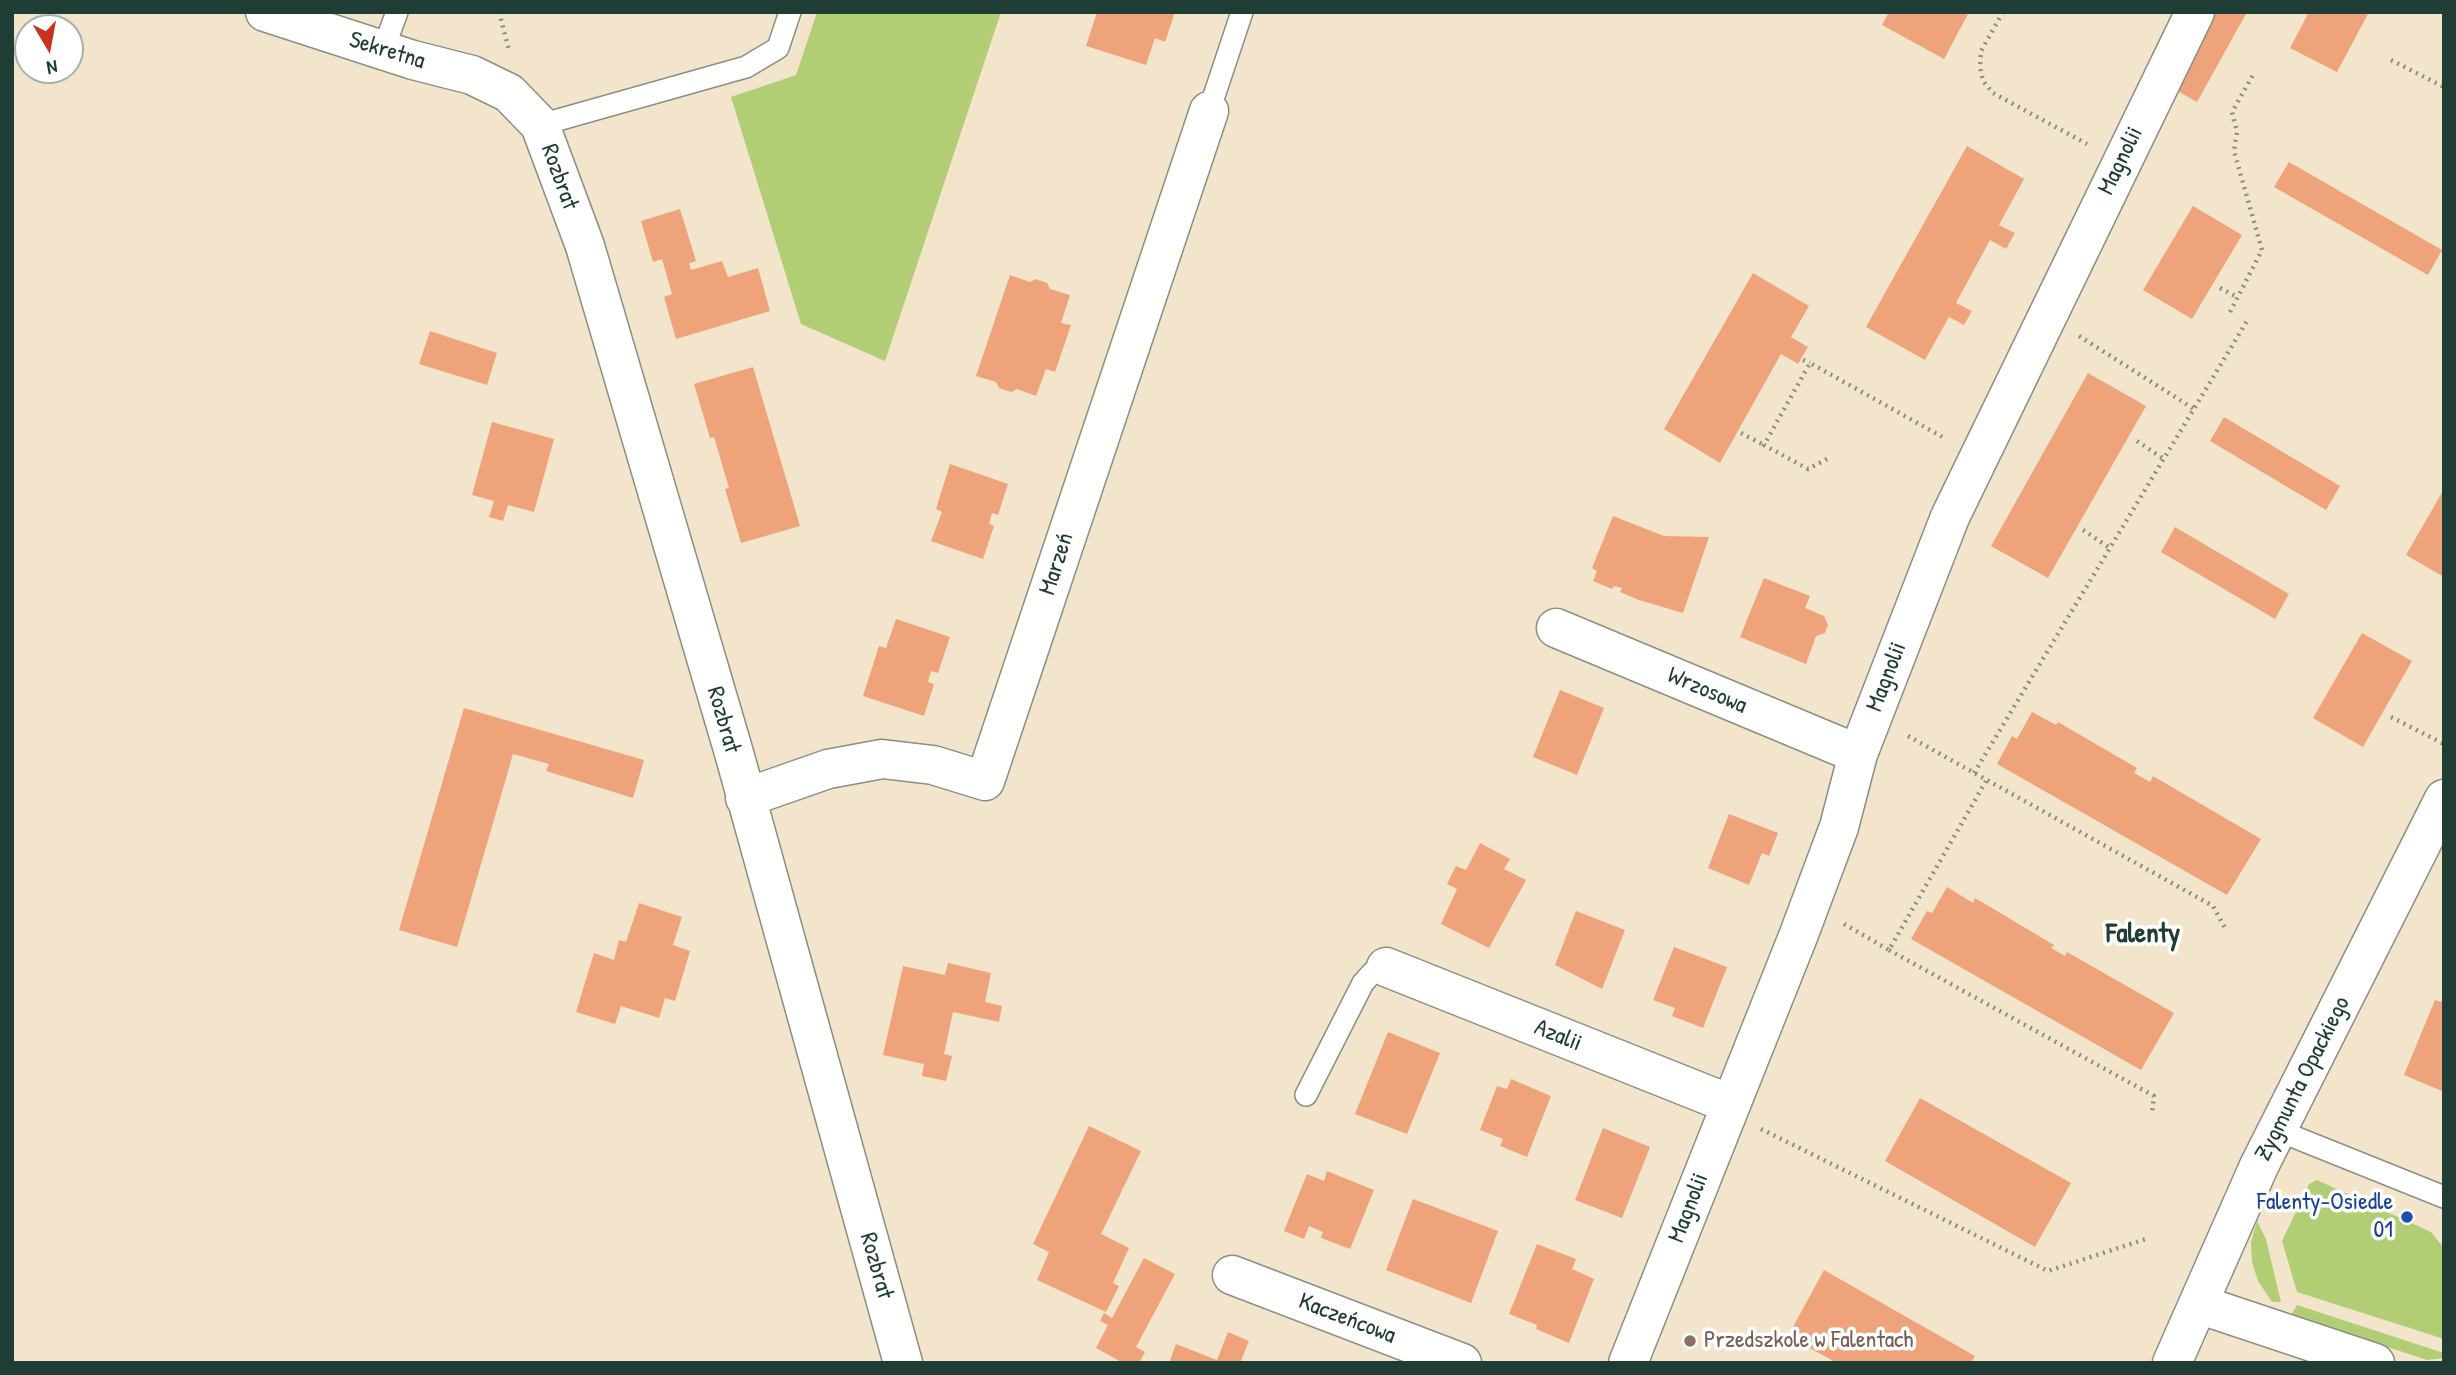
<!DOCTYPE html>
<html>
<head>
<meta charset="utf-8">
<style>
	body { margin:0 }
	#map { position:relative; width:2456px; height:1375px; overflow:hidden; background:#f2e5cc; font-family:"Patrick Hand",sans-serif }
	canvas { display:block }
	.frame { position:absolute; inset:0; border:14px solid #1f3d34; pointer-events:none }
	.north { position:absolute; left:14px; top:14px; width:70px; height:70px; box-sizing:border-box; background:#fff; border:2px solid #a5b1ae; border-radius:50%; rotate:170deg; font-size:19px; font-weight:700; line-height:28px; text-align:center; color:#1f3d34 }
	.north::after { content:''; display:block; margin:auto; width:24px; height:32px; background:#c8321e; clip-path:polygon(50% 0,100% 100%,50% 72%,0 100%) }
</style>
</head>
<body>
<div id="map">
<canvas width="2456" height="1375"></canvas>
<div class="frame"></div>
<div class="north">N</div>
</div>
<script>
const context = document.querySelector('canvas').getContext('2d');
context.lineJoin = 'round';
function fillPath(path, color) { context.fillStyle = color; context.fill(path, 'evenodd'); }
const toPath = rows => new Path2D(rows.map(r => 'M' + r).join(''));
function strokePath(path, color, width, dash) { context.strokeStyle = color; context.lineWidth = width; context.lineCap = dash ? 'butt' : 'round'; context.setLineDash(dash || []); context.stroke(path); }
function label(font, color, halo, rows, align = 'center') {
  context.font = font + ' "Patrick Hand",sans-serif'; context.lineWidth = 7; context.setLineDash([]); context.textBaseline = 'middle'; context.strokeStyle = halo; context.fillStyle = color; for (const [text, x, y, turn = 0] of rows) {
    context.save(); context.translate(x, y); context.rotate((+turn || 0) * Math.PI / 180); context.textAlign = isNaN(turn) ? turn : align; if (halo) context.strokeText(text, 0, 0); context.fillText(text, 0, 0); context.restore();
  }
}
fillPath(toPath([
	[817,12,1001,12,885,361,801,324,731,97,796,75],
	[2317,1180,2431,1232,2444,1248,2444,1339,2297,1292,2282,1241,2309,1184],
	[2257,1221,2266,1239,2281,1302,2272,1302,2258,1281,2252,1262,2251,1242],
	[2297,1305,2444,1353,2444,1358,2427,1360,2291,1315]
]), '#b2ce74');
fillPath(toPath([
	[1097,12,1175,12,1165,42,1155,38,1146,65,1086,46],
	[1889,12,1965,12,1968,14,1944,59,1882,25],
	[2210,12,2247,12,2197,102,2169,86],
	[2309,12,2369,12,2337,72,2290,48],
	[1967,146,2024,179,1999,225,2015,233,2006,249,1990,240,1956,303,1972,311,1964,325,1949,317,1925,360,1866,327],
	[2289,162,2442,250,2428,275,2274,187],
	[2193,206,2242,235,2192,319,2143,290],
	[680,209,696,261,689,263,691,270,722,261,728,277,758,268,770,311,676,339,664,297,672,294,662,259,653,262,641,221],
	[1753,273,1809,306,1791,337,1808,347,1798,364,1781,354,1720,463,1664,429],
	[1010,275,1030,282,1036,279,1047,283,1050,289,1070,295,1061,323,1071,325,1055,372,1046,369,1036,396,1017,389,1011,392,999,388,996,382,976,376],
	[430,331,497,353,487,385,419,364],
	[753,367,800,526,741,543,725,489,729,488,714,437,710,438,694,384],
	[2088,373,2146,406,2048,578,1991,546],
	[2224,417,2340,486,2326,510,2210,441],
	[492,422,554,439,534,512,508,505,503,521,489,517,494,501,472,495],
	[950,464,1008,484,998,515,992,513,989,524,994,526,983,559,931,541,942,512,936,509],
	[2444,489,2444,577,2406,555],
	[1613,516,1664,536,1709,537,1683,613,1639,600,1620,592,1622,588,1614,586,1612,589,1593,581,1597,571,1592,568],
	[2175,527,2289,594,2275,619,2161,552],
	[1764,578,1810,596,1805,608,1824,616,1828,625,1825,633,1816,636,1806,664,1740,637],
	[896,619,950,637,938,673,931,671,928,682,934,684,924,716,863,696,879,646,886,648],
	[2362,633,2412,661,2363,747,2313,718],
	[1560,690,1604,708,1577,775,1533,757],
	[464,708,644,760,633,798,546,771,549,764,513,754,457,947,399,930],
	[2032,712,2056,725,2058,722,2137,768,2134,773,2150,782,2153,776,2261,839,2227,895,1997,764,2012,736,2017,739],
	[1729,814,1778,833,1769,856,1762,853,1749,885,1708,868],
	[1480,843,1510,859,1504,869,1526,880,1489,948,1441,924,1457,889,1447,884,1456,866,1466,870],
	[1947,887,1973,903,1975,898,2054,945,2051,948,2065,956,2067,952,2174,1013,2141,1070,1911,939,1927,911,1932,913],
	[639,903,682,917,673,945,690,951,675,1001,665,998,659,1018,621,1006,615,1024,576,1012,594,953,614,960,619,940,626,942],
	[1576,911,1625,930,1602,989,1555,965],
	[1674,947,1727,967,1703,1028,1672,1016,1675,1008,1653,1000],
	[948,963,991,973,985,1002,1002,1006,999,1022,953,1012,944,1054,952,1056,946,1081,922,1076,924,1064,883,1055,903,966,945,975],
	[2444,996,2444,1092,2404,1075,2435,1000,2441,1002],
	[1388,1032,1440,1053,1407,1134,1355,1114],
	[1511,1079,1551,1096,1527,1157,1500,1146,1503,1139,1480,1130,1497,1086,1507,1089],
	[1920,1098,2071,1183,2035,1247,1885,1161],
	[1089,1126,1141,1151,1101,1234,1129,1248,1113,1283,1119,1286,1106,1312,1037,1280,1049,1252,1033,1244],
	[1603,1128,1650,1147,1622,1218,1575,1200],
	[1327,1171,1374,1190,1350,1249,1321,1238,1323,1232,1309,1226,1304,1239,1284,1231,1307,1174,1324,1181],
	[1413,1199,1498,1231,1471,1303,1386,1270],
	[1537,1244,1576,1259,1572,1269,1594,1279,1569,1343,1536,1329,1537,1325,1509,1314],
	[1144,1258,1175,1274,1136,1347,1145,1352,1139,1363,1123,1363,1096,1348,1108,1325,1100,1321,1104,1313,1112,1318],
	[1824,1270,1975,1356,1971,1363,1837,1363,1788,1336],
	[1228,1332,1249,1341,1240,1363,1169,1363,1176,1344,1217,1360]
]), '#efa37b');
const service = toPath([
	[383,50,397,12],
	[1209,111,1242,12],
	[540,125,746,67,778,48,790,12],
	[1306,1095,1363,983,1373,972,1386,967],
	[2277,1130,2444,1197]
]);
const minor = toPath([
	[265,12,413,60,472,75,509,93,540,125,585,246,734,753,903,1363],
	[1556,628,1858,754],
	[745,798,828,769,882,759,933,765,985,781,1209,111],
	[1386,967,1730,1104],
	[1232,1275,1462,1363],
	[1628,1363,1799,934,1839,827,1858,754,1950,517,2195,12]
]);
const tertiary = toPath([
	[2198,1304,2375,1363],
	[2172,1363,2259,1166,2444,799]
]);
strokePath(service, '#889180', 24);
strokePath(minor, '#889180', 41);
strokePath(tertiary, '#889180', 41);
strokePath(toPath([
	[499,12,509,50],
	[2003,12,1981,51,1980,67,1983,81,1993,93,2087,144],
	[2391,60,2444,87],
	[2220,288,2237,297],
	[2230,312,2262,250,2234,151,2237,132,2232,112,2253,75],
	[2079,336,2194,409],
	[1803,360,1810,363],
	[1741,433,1764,445],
	[2137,441,2164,459],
	[1827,459,1808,469,1764,445,1810,363,1946,439],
	[2083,530,2110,548],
	[2391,717,2444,744],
	[1908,736,2213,906,2226,930],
	[1974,773,2247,321],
	[1844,924,1889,950,1986,781],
	[1889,950,2154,1096,2152,1114],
	[1761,1129,2048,1271,2149,1238]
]), '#889180', 4.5, [2, 5]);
strokePath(service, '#fff', 21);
strokePath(minor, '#fff', 38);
strokePath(tertiary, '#fff', 38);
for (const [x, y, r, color] of [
	[2407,1217,7,"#1a4fb4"],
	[1690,1341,7,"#8d6e63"]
]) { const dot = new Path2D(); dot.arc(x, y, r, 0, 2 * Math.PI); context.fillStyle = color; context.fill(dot); strokePath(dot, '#fff', 2.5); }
label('24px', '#1f3d34', '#fff', [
	["Sekretna",387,51,17],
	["Magnolii",2121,161,-64],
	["Rozbrat",559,177,70],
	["Marzeń",1057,564,-72],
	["Magnolii",1887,677,-69],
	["Wrzosowa",1707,691,23],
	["Rozbrat",723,720,74],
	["Azalii",1558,1036,22],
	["Zygmunta Opackiego",2303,1079,-63],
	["Magnolii",1689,1208,-69],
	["Rozbrat",876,1266,74],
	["Kaczeńcowa",1347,1319,21]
]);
label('24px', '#164399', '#fff', [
	["Falenty-Osiedle",2393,1203],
	["01",2393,1231]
], 'right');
label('24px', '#785e54', '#fff', [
	["Przedszkole w Falentach",1704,1341]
], 'left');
label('bold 28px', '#1f3d34', '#fff', [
	["Falenty",2143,935]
]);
</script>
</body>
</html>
